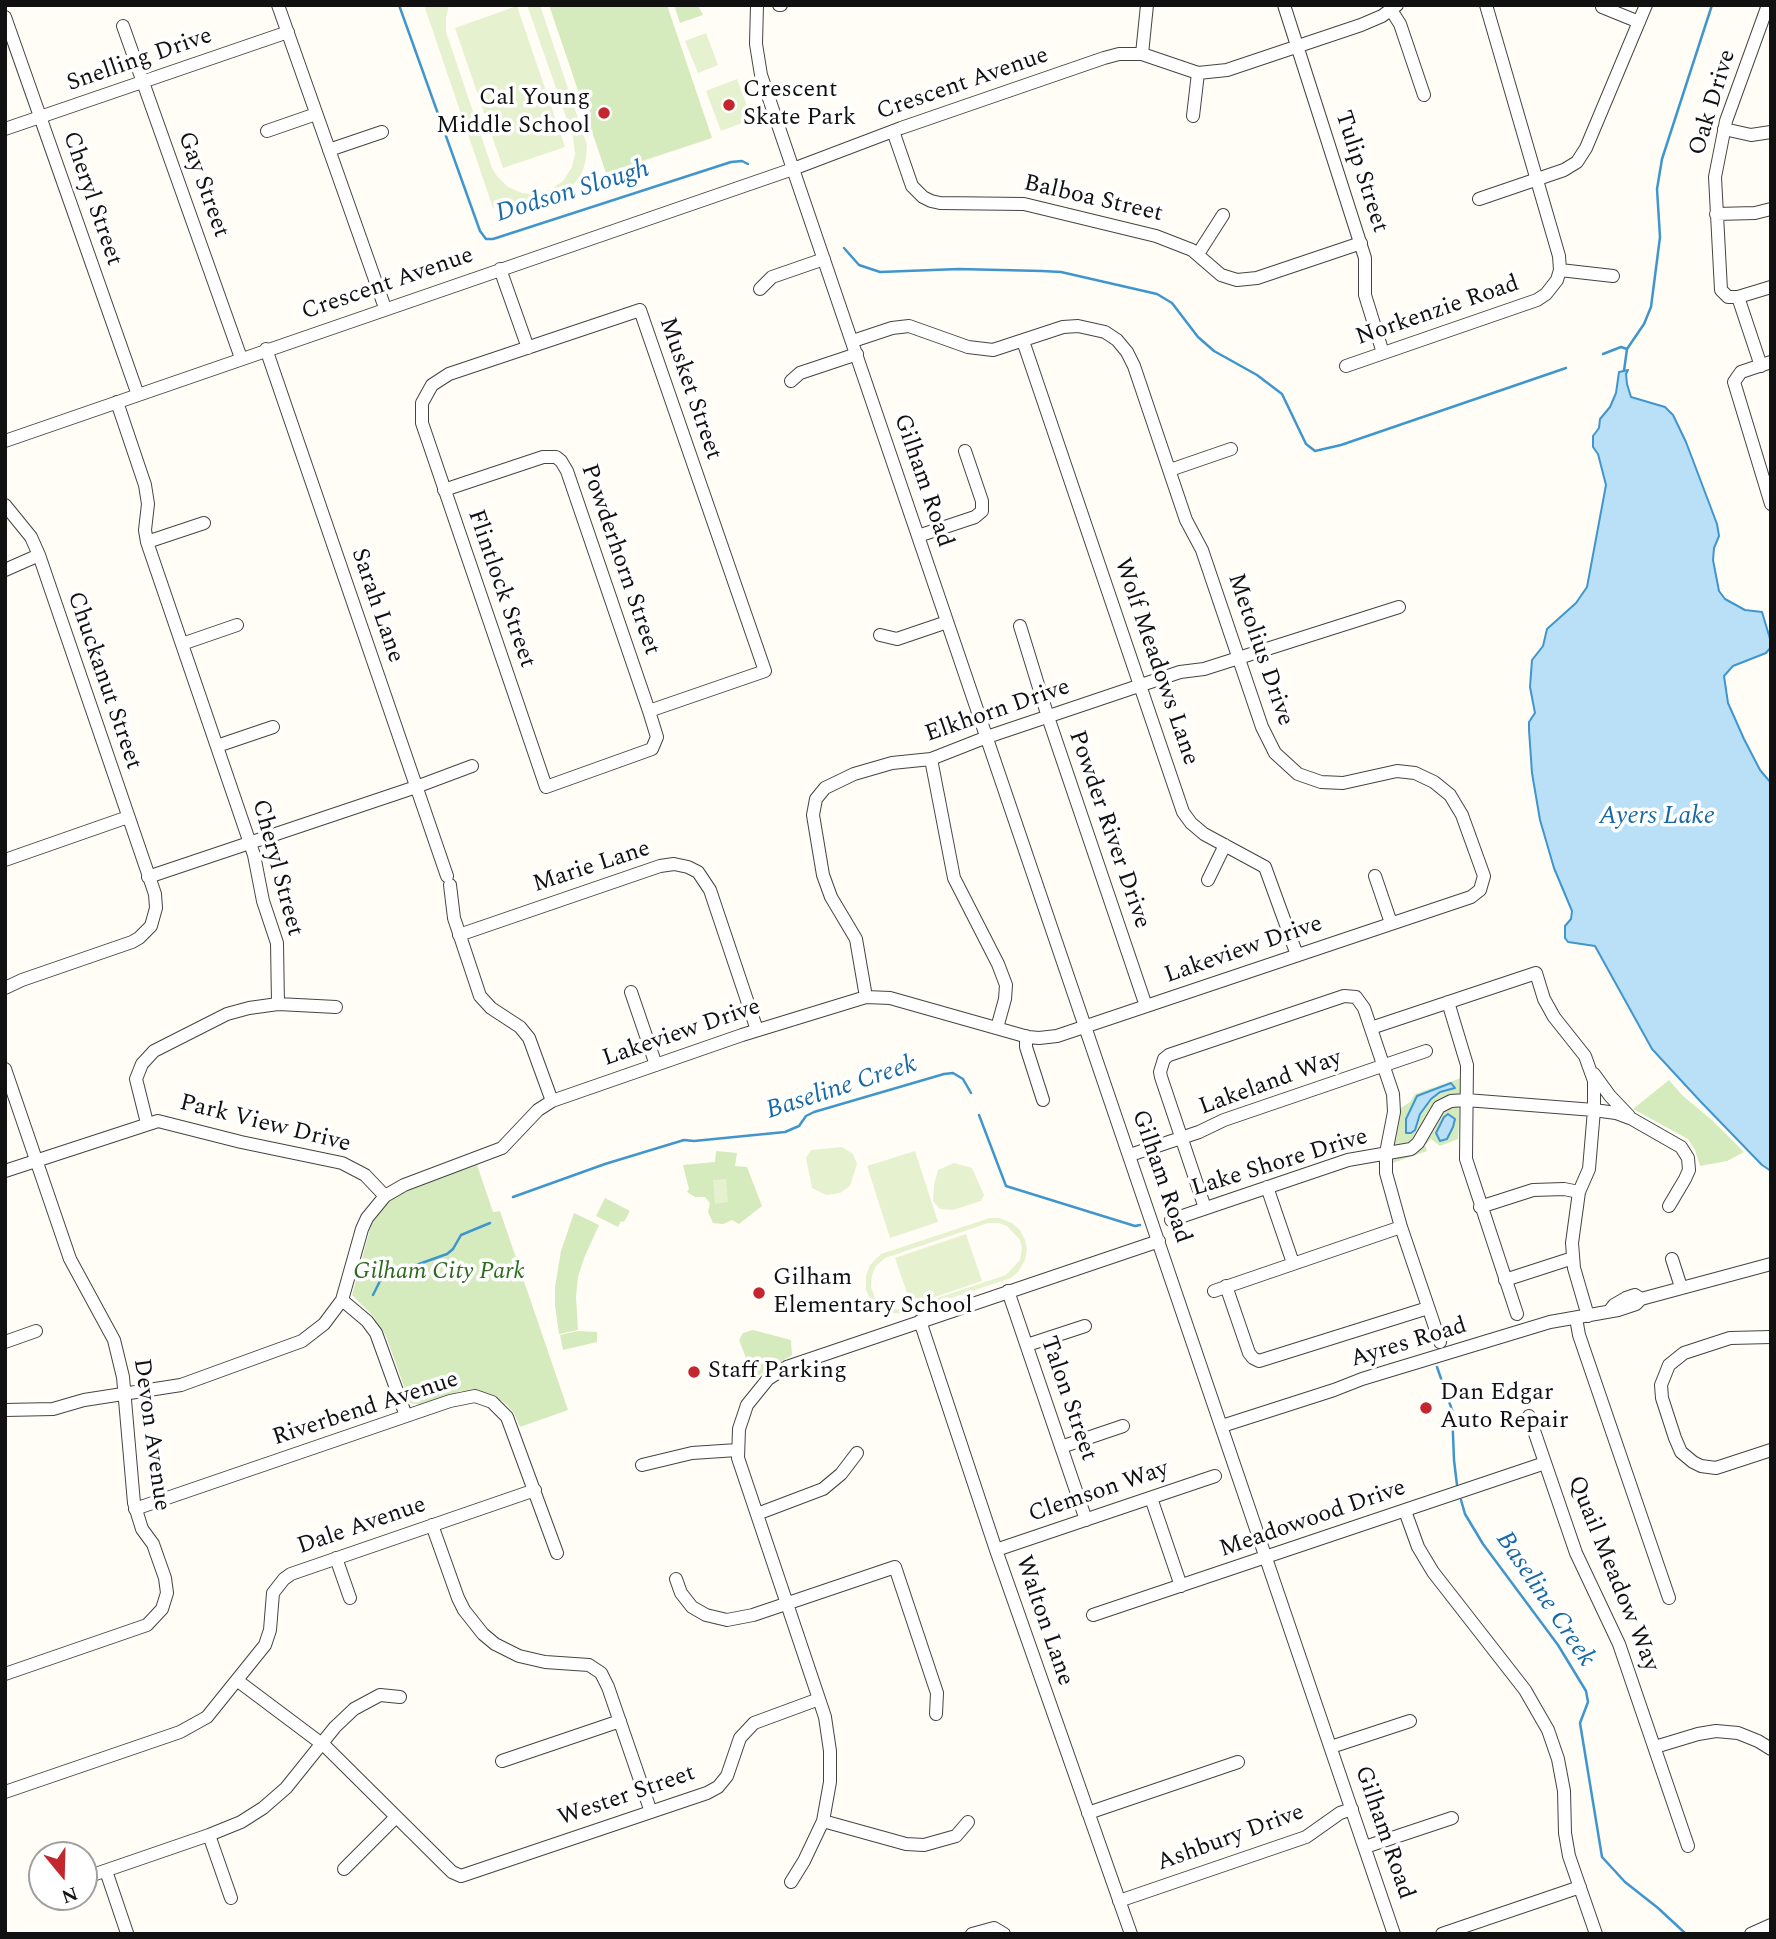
<!DOCTYPE html>
<html>
<head>
<meta charset="utf-8">
<style>
	body { margin:0 }
	#map { position:relative; width:1776px; height:1939px; overflow:hidden; background:#fffdf5; font-family:Spectral,serif }
	canvas { display:block }
	.frame { position:absolute; inset:0; border:7px solid #111; pointer-events:none }
	.north { position:absolute; left:28px; top:1841px; width:70px; height:70px; box-sizing:border-box; background:#fff; border:2px solid #a0a0a0; border-radius:50%; rotate:161deg; font-size:19px; font-weight:700; line-height:28px; text-align:center; color:#111 }
	.north::after { content:''; display:block; margin:auto; width:24px; height:32px; background:#c4262e; clip-path:polygon(50% 0,100% 100%,50% 72%,0 100%) }
</style>
</head>
<body>
<div id="map">
<canvas width="1776" height="1939"></canvas>
<div class="frame"></div>
<div class="north">N</div>
</div>
<script>
const context = document.querySelector('canvas').getContext('2d');
context.lineJoin = 'round';
function fillPath(path, color) { context.fillStyle = color; context.fill(path, 'evenodd'); }
const toPath = rows => new Path2D(rows.map(r => 'M' + r).join(''));
function strokePath(path, color, width, dash) { context.strokeStyle = color; context.lineWidth = width; context.lineCap = dash ? 'butt' : 'round'; context.setLineDash(dash || []); context.stroke(path); }
function label(font, color, halo, rows, align = 'center') {
  context.font = font + ' Spectral,serif'; context.lineWidth = 7; context.setLineDash([]); context.textBaseline = 'middle'; context.strokeStyle = halo; context.fillStyle = color; for (const [text, x, y, turn = 0] of rows) {
    context.save(); context.translate(x, y); context.rotate((+turn || 0) * Math.PI / 180); context.textAlign = isNaN(turn) ? turn : align; if (halo) context.strokeText(text, 0, 0); context.fillText(text, 0, 0); context.restore();
  }
}
fillPath(toPath([
	[549,5,667,5,712,138,606,173],
	[674,5,698,5,703,15,680,23],
	[1461,1078,1458,1139,1440,1146,1431,1139,1425,1145,1427,1151,1390,1164,1401,1108,1410,1102,1415,1094],
	[1669,1080,1683,1096,1713,1121,1744,1152,1727,1161,1700,1166,1695,1150,1688,1139,1633,1109],
	[716,1151,737,1153,735,1166,747,1167,762,1206,739,1224,732,1220,723,1224,713,1223,708,1212,710,1203,705,1197,695,1197,687,1192,689,1189,683,1165,715,1162],
	[477,1165,493,1212,500,1211,568,1410,520,1427,514,1413,504,1402,480,1392,461,1391,421,1405,410,1403,386,1336,373,1316,352,1295,372,1222,385,1204,405,1189],
	[605,1198,630,1211,624,1222,621,1221,618,1227,596,1216],
	[574,1213,599,1225,584,1258,578,1277,576,1297,578,1330,559,1334,555,1305,555,1287,561,1251],
	[753,1330,791,1340,792,1355,759,1375,753,1376,739,1340,743,1333],
	[578,1331,597,1332,597,1342,563,1350,560,1335]
]), '#d5ebbd');
fillPath(toPath([
	[424,5,449,5,446,18,446,32,492,168,497,176,508,187,522,193,532,194,550,190,563,181,572,167,575,154,573,137,527,5,540,5,587,145,586,159,582,173,565,196,550,203,534,206,519,204,504,198,505,204,493,208],
	[517,6,565,147,503,168,455,28],
	[706,33,718,65,698,73,685,41],
	[737,79,752,119,721,131,706,91],
	[842,1147,853,1154,857,1164,850,1186,840,1193,826,1195,812,1188,806,1158,811,1150],
	[915,1151,938,1222,890,1238,867,1166],
	[954,1163,972,1168,984,1195,981,1201,953,1210,940,1209,933,1201,934,1185,938,1170],
	[726,1179,728,1202,715,1204,713,1180],
	[990,1218,999,1218,1012,1223,1020,1230,1025,1240,1027,1250,1025,1260,1018,1272,1011,1278,903,1314,884,1312,871,1301,866,1290,866,1276,870,1265,881,1254],
	[988,1223,999,1223,1007,1226,1020,1240,1022,1248,1020,1260,1006,1275,901,1310,888,1308,875,1298,871,1287,872,1275,876,1266,885,1258],
	[966,1234,982,1281,911,1305,895,1258]
]), '#e6f2cf');
const water = toPath([
	[1628,370,1626,374,1627,384,1631,397,1665,407,1673,415,1686,442,1717,524,1719,536,1714,548,1713,560,1719,591,1725,599,1745,610,1762,612,1771,642,1771,647,1766,653,1733,666,1724,676,1728,703,1744,739,1760,770,1771,783,1771,1171,1762,1165,1701,1102,1652,1049,1595,946,1568,942,1565,938,1565,926,1571,919,1572,911,1554,868,1540,820,1532,773,1529,730,1529,722,1535,713,1530,687,1532,660,1543,646,1547,629,1576,603,1587,587,1606,485,1598,454,1593,447,1593,436,1599,428,1600,419,1610,407,1616,393,1619,372,1628,370],
	[1451,1083,1455,1088,1440,1092,1431,1099,1420,1114,1415,1130,1411,1133,1406,1133,1406,1119,1417,1096,1451,1083],
	[1448,1114,1455,1119,1453,1127,1447,1139,1440,1141,1436,1133,1444,1117,1448,1114]
]);
fillPath(water, '#b9e0f7');
strokePath(water, '#3f96cf', 2);
strokePath(toPath([
	[399,5,480,231,486,239,493,239,731,162,742,161,748,164],
	[844,248,859,265,880,272,959,269,1042,271,1061,272,1157,294,1172,303,1198,337,1214,351,1257,375,1282,394,1306,444,1315,451,1341,445,1566,368],
	[1627,349,1644,324,1651,307,1660,237,1657,189,1662,159,1712,5],
	[1603,354,1621,347,1627,349,1624,371],
	[979,1115,1006,1186,1135,1226,1140,1225],
	[513,1197,605,1164,684,1140,694,1141,785,1132,799,1126,806,1116,814,1112,944,1074,953,1073,963,1079,971,1093],
	[373,1295,380,1281,388,1275,447,1254,453,1249,461,1235,490,1223],
	[1437,1367,1452,1410,1454,1460,1457,1485],
	[1461,1500,1465,1514,1483,1544,1558,1645,1586,1691,1588,1702,1580,1723,1602,1857,1625,1882,1658,1908,1686,1934]
]), '#3f96cf', 2.5);
const minor = toPath([
	[278,5,385,308],
	[757,5,756,44,761,75,1394,1934],
	[779,5,781,5],
	[1284,5,1365,258,1365,295,1383,353],
	[1602,7,1639,22],
	[1391,10,1400,24,1424,95],
	[5,17,138,395],
	[123,26,241,358],
	[1142,54,1147,5],
	[1193,116,1198,73],
	[5,129,288,32],
	[1724,129,1751,135,1771,132],
	[267,131,316,114],
	[893,131,912,186,923,197,931,201,940,203,1024,204,1156,236,1192,250,1221,275,1237,280,1257,278,1361,243],
	[329,150,382,132],
	[1479,199,1564,170,1577,162,1586,148,1646,5],
	[1716,214,1755,213,1771,209],
	[1198,254,1223,215],
	[500,269,528,348],
	[1560,270,1613,276],
	[760,289,772,277,824,259],
	[1738,297,1771,287],
	[640,310,765,671,649,711,657,737,652,749,546,787,422,423,422,403,432,385,449,374,640,310],
	[1023,341,1183,812,1191,823,1204,834,1265,867,1297,955],
	[266,349,447,876],
	[1771,362,1741,372,1734,382,1771,504],
	[1346,366,1537,300,1546,294,1557,280,1560,270,1559,256,1486,5],
	[1761,366,1738,297,1728,297,1721,290,1715,177,1726,121,1768,5],
	[791,381,800,373,857,354],
	[117,402,145,485,148,504,145,530,147,542,254,855,263,901,277,943,278,1004],
	[5,441,793,169,901,128,1104,58,1119,54,1142,54,1198,73,1227,70,1361,25,1382,16,1397,5],
	[1170,470,1231,449],
	[444,490,543,457,556,457,561,461,567,471,649,711],
	[5,505,31,537,39,555,155,894,156,908,151,926,139,938,132,942,22,980,5,988],
	[918,536,975,517,982,511,982,501,965,451],
	[147,542,204,523],
	[5,570,39,555],
	[1020,626,1048,717,1146,1006],
	[880,635,897,639,947,622],
	[182,644,237,625],
	[217,746,273,727],
	[931,759,954,878,998,964,1006,985,1005,999,997,1028],
	[5,860,128,817],
	[1375,876,1391,923],
	[148,877,416,787,472,766],
	[1208,880,1225,845],
	[450,885,454,918,480,996,491,1008,520,1027,529,1038,552,1101],
	[459,935,660,866,674,864,688,867,698,872,710,890,757,1030],
	[631,992,656,1065],
	[866,997,856,939,831,897,823,875,813,815,816,799,825,788,854,774,892,763,931,759,987,737,1180,672,1204,669,1399,607],
	[1448,1002,1467,1065,1466,1159,1517,1314],
	[1371,1028,1536,973,1544,999,1554,1017,1585,1056,1594,1081,1594,1110,1589,1169,1579,1192,1572,1243,1574,1268,1588,1316],
	[1026,1036,1026,1047,1043,1100],
	[5,1069,70,1259,114,1340,123,1377,134,1503,142,1529,153,1544,165,1578,167,1593,162,1609,147,1625,5,1674],
	[1594,1074,1610,1096,1629,1116],
	[147,1123,136,1079,142,1064,154,1051,227,1014,249,1008,278,1004,336,1007],
	[1130,1155,1199,1132,1224,1120,1426,1051],
	[5,1171,158,1121,241,1142,342,1163,365,1175,385,1196],
	[1267,1187,1293,1263],
	[1480,1207,1533,1190,1564,1189,1579,1192],
	[1205,1208,1161,1077,1160,1072,1164,1059,1169,1055,1344,996,1356,997,1364,1008,1393,1094,1394,1112,1386,1153,1386,1173,1401,1227,1440,1342],
	[1171,1220,1348,1160,1411,1149,1418,1143,1439,1107,1451,1101,1466,1100,1594,1110,1616,1113,1632,1119,1681,1147,1688,1158,1689,1170,1685,1179,1669,1206],
	[1672,1259,1681,1287],
	[1505,1280,1573,1258],
	[1226,1286,1249,1353,1253,1358,1259,1361,1428,1308],
	[1008,1291,1086,1520],
	[1214,1291,1401,1227],
	[342,1300,367,1321,376,1333,406,1416],
	[1611,1309,1614,1305,1626,1298,1635,1295,1641,1299],
	[1576,1318,1579,1335,1669,1598],
	[920,1321,996,1550,1131,1934],
	[1771,1337,1730,1338,1684,1353,1669,1365,1661,1385,1662,1398,1675,1438,1681,1452,1693,1462,1701,1466,1716,1468,1771,1450],
	[5,1342,36,1331],
	[1027,1345,1085,1326],
	[5,1410,53,1409,84,1400,181,1385,302,1341,324,1324,342,1300,362,1229,367,1218,385,1196,404,1185,502,1148,538,1110,552,1101,742,1035,866,997,890,998,1028,1037,1039,1038,1057,1036,1471,897,1480,890,1484,876,1462,815,1450,795,1434,782,1415,773,1397,771,1343,783,1321,782,1298,774,1275,753,1262,727,1202,550,1186,520,1134,366,1127,352,1117,340,1105,332,1078,326,1063,327,993,350,968,347,909,326,892,328,853,341],
	[1529,1416,1576,1553,1619,1644,1688,1846],
	[1222,1426,1334,1390,1362,1379,1550,1322,1618,1310,1636,1304,1641,1299,1771,1264],
	[1061,1447,1123,1426],
	[642,1465,692,1453,737,1450],
	[1151,1498,1181,1586],
	[135,1509,450,1401,475,1396,492,1402,507,1417,557,1553],
	[1405,1511,1418,1547,1433,1572,1525,1690,1548,1730,1558,1759,1564,1791,1565,1833,1569,1856,1596,1934],
	[757,1514,823,1489,841,1474,857,1453],
	[432,1525,458,1598,464,1610,483,1634,495,1644,519,1656,545,1662,589,1665,601,1673,608,1687,651,1812],
	[996,1550,1215,1476],
	[336,1558,350,1598],
	[676,1579,681,1593,692,1607,706,1615,727,1620,753,1615,895,1567,937,1693,936,1714],
	[1093,1615,1545,1463],
	[238,1681,326,1747,452,1872,461,1876,707,1793,718,1787,727,1776,740,1738,754,1723,819,1699],
	[1331,1747,1410,1721],
	[1655,1747,1698,1734,1716,1731,1738,1733,1758,1741,1771,1749],
	[502,1761,620,1721],
	[5,1792,180,1732,207,1717,265,1645,270,1630,273,1593,284,1579,291,1574,535,1490],
	[1088,1813,1238,1762],
	[823,1821,906,1844,924,1845,956,1836,968,1822],
	[209,1835,231,1898],
	[1365,1847,1452,1818],
	[344,1869,396,1817],
	[106,1871,127,1933],
	[84,1878,209,1835,241,1822,263,1808,286,1788,335,1727,354,1709,380,1695,400,1697],
	[791,1882,804,1861,823,1821,830,1782,830,1751,825,1717,819,1699,738,1458,739,1429,747,1405,768,1379,787,1367,1159,1241],
	[1119,1901,1306,1837,1340,1813,1352,1809],
	[972,1934,994,1928,1004,1934],
	[1442,1934,1580,1887],
	[1751,1934,1771,1925]
]);
strokePath(minor, '#444', 14);
strokePath(minor, '#fff', 12);
for (const [x, y, r, color] of [
	[729,105,7,"#c4262e"],
	[604,113,7,"#c4262e"],
	[759,1293,7,"#c4262e"],
	[694,1372,7,"#c4262e"],
	[1426,1408,7,"#c4262e"]
]) { const dot = new Path2D(); dot.arc(x, y, r, 0, 2 * Math.PI); context.fillStyle = color; context.fill(dot); strokePath(dot, '#fff', 2.5); }
label('24px', '#111', '#fff', [
	["Snelling Drive",140,61,-19],
	["Crescent Avenue",963,85,-19],
	["Oak Drive",1714,103,-73],
	["Tulip Street",1360,172,72],
	["Gay Street",202,185,70],
	["Cheryl Street",91,199,71],
	["Balboa Street",1093,200,13],
	["Crescent Avenue",388,285,-19],
	["Norkenzie Road",1438,312,-19],
	["Musket Street",689,389,71],
	["Gilham Road",922,481,71],
	["Powderhorn Street",619,560,71],
	["Flintlock Street",500,589,71],
	["Sarah Lane",376,606,71],
	["Metolius Drive",1259,650,71],
	["Wolf Meadows Lane",1155,662,71],
	["Chuckanut Street",103,681,71],
	["Elkhorn Drive",998,712,-19],
	["Powder River Drive",1108,830,71],
	["Cheryl Street",276,868,75],
	["Marie Lane",592,868,-18],
	["Lakeview Drive",1244,951,-19],
	["Lakeview Drive",682,1034,-19],
	["Lakeland Way",1271,1084,-20],
	["Park View Drive",265,1125,14],
	["Lake Shore Drive",1280,1164,-17],
	["Gilham Road",1160,1177,71],
	["Ayres Road",1409,1344,-17],
	["Talon Street",1067,1399,71],
	["Riverbend Avenue",366,1410,-18],
	["Devon Avenue",150,1435,82],
	["Clemson Way",1099,1493,-19],
	["Meadowood Drive",1313,1520,-19],
	["Dale Avenue",362,1527,-19],
	["Quail Meadow Way",1612,1574,68],
	["Walton Lane",1043,1621,71],
	["Wester Street",627,1797,-19],
	["Gilham Road",1383,1833,71],
	["Ashbury Drive",1231,1839,-20]
]);
label('24px', '#111', '#fff', [
	["Crescent",743,91],
	["Skate Park",743,119],
	["Cal Young",590,99,"right"],
	["Middle School",590,127,"right"],
	["Gilham",773,1279],
	["Elementary School",773,1307],
	["Staff Parking",708,1372],
	["Dan Edgar",1440,1394],
	["Auto Repair",1440,1422]
], 'left');
label('italic 24px', '#2f6b1f', '#fff', [
	["Gilham City Park",439,1273]
]);
label('italic 26px', '#1768a6', '#fff', [
	["Dodson Slough",573,193,-17],
	["Ayers Lake",1657,818],
	["Baseline Creek",842,1089,-18],
	["Baseline Creek",1544,1600,56]
]);
</script>
</body>
</html>
